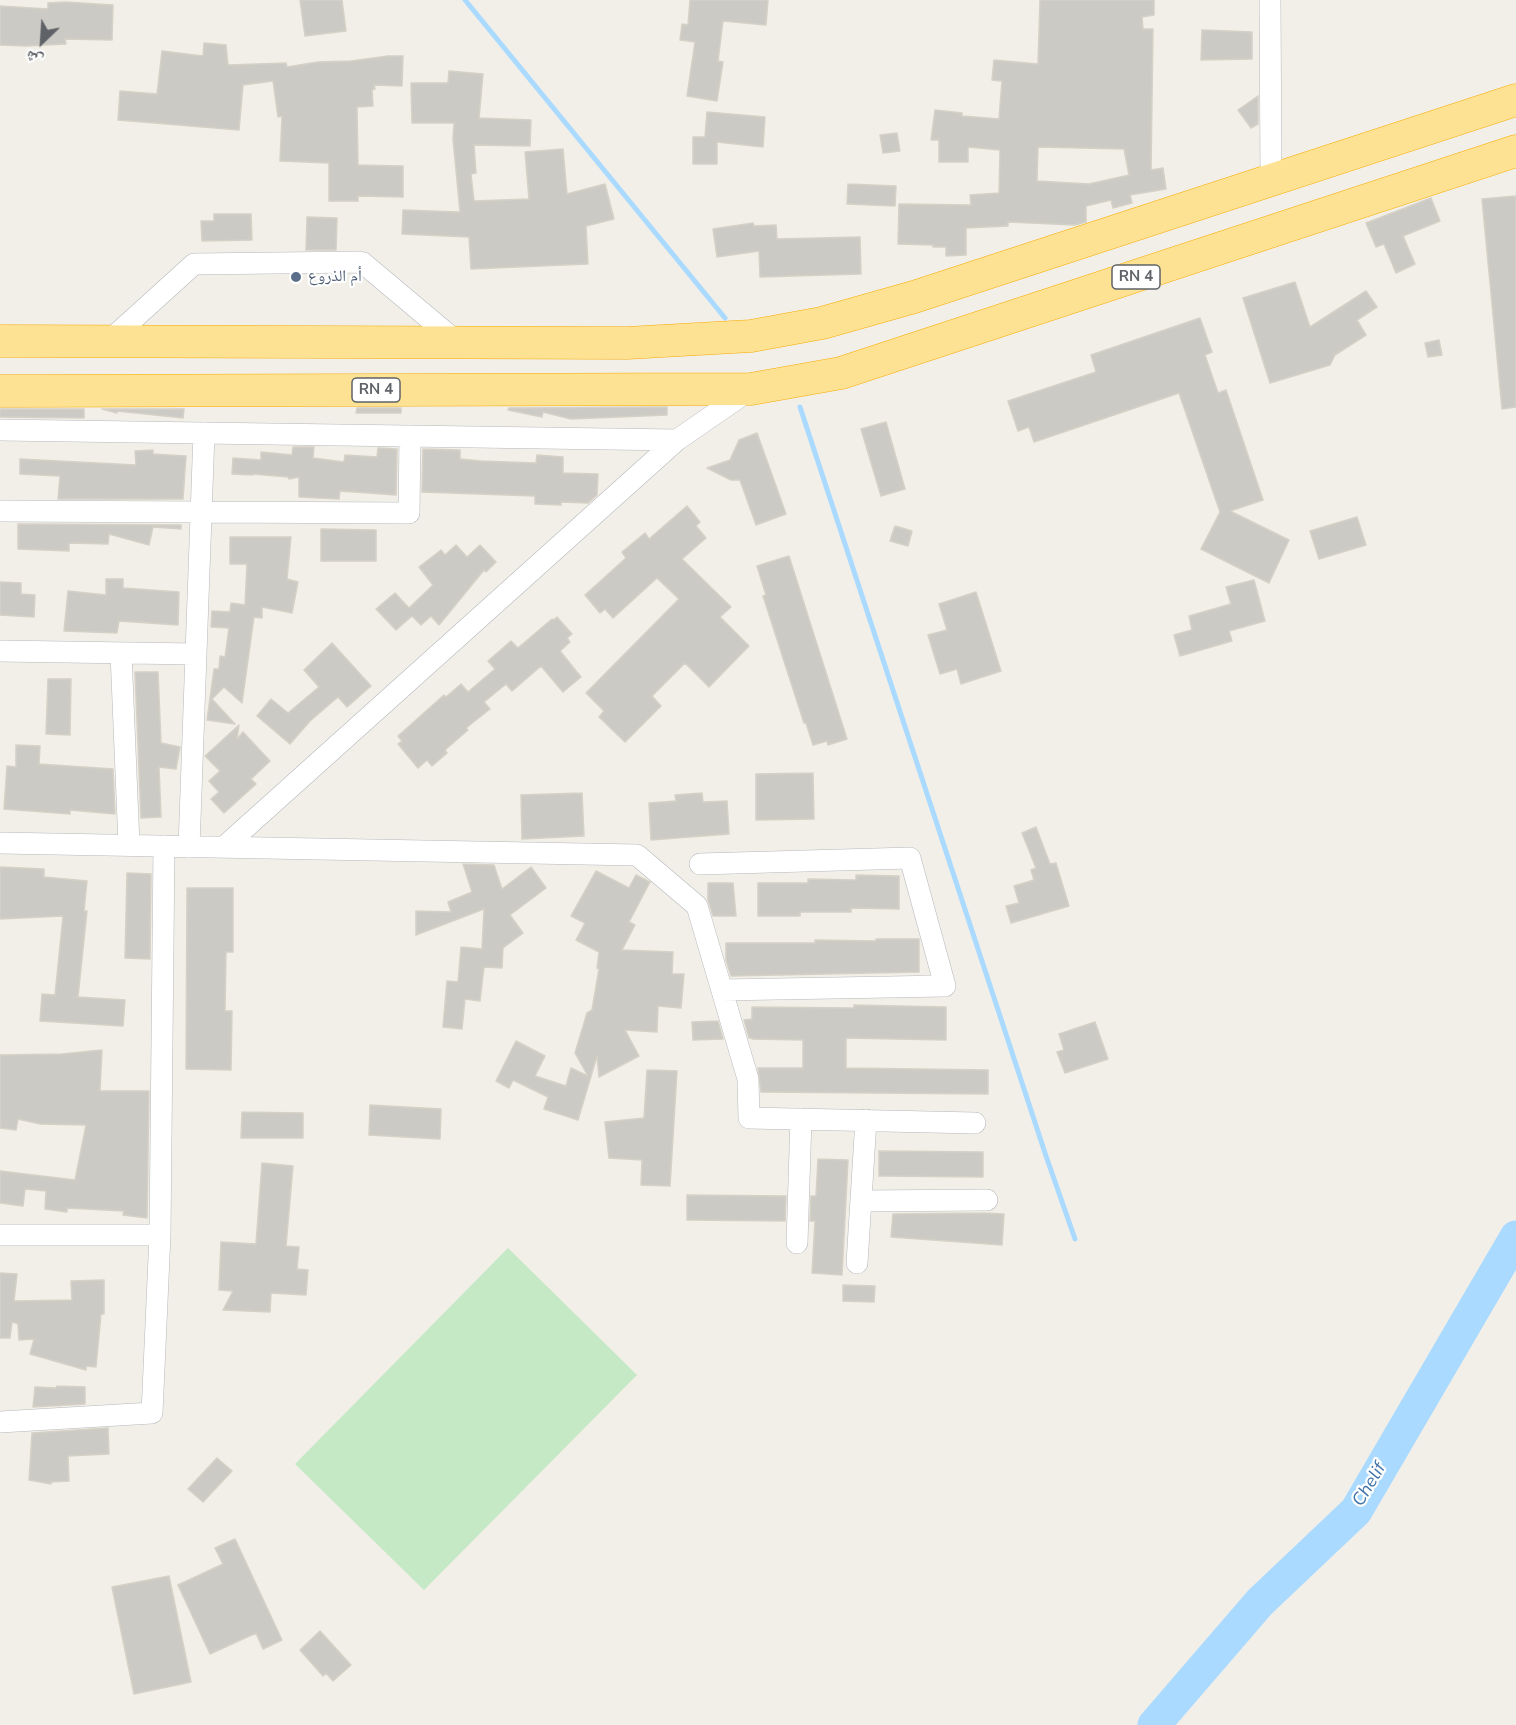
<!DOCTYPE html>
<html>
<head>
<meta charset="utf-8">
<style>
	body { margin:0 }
	#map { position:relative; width:1516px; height:1725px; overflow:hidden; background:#f1efe8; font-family:"Nunito Sans","Noto Naskh Arabic",sans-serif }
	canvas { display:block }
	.north { position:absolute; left:12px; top:12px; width:60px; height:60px; -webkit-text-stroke:4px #fff; paint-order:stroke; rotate:205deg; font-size:16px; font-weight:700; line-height:24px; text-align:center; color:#5f6368 }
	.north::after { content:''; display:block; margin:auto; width:21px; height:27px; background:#5f6368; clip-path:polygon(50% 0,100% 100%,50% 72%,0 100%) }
</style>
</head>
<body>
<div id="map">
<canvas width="1516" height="1725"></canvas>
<div class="north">ش</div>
</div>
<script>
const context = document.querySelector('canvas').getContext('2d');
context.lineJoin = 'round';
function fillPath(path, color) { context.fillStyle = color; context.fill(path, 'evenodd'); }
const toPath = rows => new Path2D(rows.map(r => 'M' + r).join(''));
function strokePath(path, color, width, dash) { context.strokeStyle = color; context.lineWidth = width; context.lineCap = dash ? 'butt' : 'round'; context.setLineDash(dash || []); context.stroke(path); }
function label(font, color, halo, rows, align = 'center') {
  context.font = font + ' "Nunito Sans","Noto Naskh Arabic",sans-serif'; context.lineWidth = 4.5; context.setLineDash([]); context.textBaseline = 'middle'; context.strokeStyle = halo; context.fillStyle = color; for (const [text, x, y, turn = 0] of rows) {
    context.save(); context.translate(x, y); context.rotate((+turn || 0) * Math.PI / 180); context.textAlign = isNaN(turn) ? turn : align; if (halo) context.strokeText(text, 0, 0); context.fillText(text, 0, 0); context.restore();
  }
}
fillPath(toPath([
	[508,1248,637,1375,424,1590,295,1464]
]), '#c5e8c5');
strokePath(toPath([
	[465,0,725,318],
	[800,407,1046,1156,1075,1239]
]), '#aadaff', 5);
strokePath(toPath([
	[1154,1725,1260,1602,1356,1511,1516,1237]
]), '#aadaff', 33);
const building = toPath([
	[300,0,342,0,346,31,305,36,300,0],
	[690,0,768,0,766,25,723,21,718,61,723,62,717,101,687,96,695,42,680,40,682,24,688,25,690,0],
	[1040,0,1154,0,1154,15,1142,17,1143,29,1153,29,1151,170,1163,168,1166,189,1130,195,1132,203,1113,208,1111,200,1086,206,1086,222,1075,225,1008,222,1008,226,966,228,966,255,946,256,946,247,933,247,933,245,898,244,899,204,971,205,970,195,999,193,1000,150,968,147,968,162,939,162,939,140,931,140,935,110,962,113,962,116,999,119,1002,81,992,80,994,60,1038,64,1040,0],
	[1038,147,1124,149,1129,175,1089,184,1037,181,1038,147],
	[65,2,113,5,112,40,65,39,66,44,26,46,0,45,0,6,48,9,48,3,65,2],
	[1202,30,1252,32,1252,59,1201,60,1202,30],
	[204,43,226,45,228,65,286,63,287,67,318,62,351,61,388,56,403,56,402,86,374,85,375,89,372,90,373,106,357,107,358,165,403,166,403,197,358,196,358,201,329,201,329,163,280,161,282,116,278,117,273,81,243,85,239,130,118,120,120,91,157,94,162,51,203,56,204,43],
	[449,71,483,74,479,118,531,120,530,146,474,145,476,173,471,174,474,201,529,199,525,152,563,149,567,194,605,184,614,219,586,226,588,264,471,269,469,237,402,234,403,210,460,212,453,139,454,123,412,123,411,83,448,83,449,71],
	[1258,96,1258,124,1251,128,1238,110,1258,96],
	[707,112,765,117,763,147,717,142,717,164,693,164,693,137,705,137,707,112],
	[897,133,900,151,883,153,880,135,897,133],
	[848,184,896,186,895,206,847,204,848,184],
	[1516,196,1516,407,1502,409,1482,199,1516,196],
	[1431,198,1440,221,1403,236,1415,264,1396,273,1384,244,1376,247,1366,223,1431,198],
	[214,214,251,214,252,240,202,241,201,221,214,221,214,214],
	[307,217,337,218,336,250,306,250,307,217],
	[753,223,754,226,776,225,777,239,860,237,861,274,760,277,759,251,717,257,713,229,753,223],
	[1295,282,1310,327,1366,291,1377,307,1357,320,1366,335,1335,355,1330,365,1270,383,1243,298,1295,282],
	[1200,318,1212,352,1205,355,1218,393,1226,390,1263,500,1230,511,1289,540,1269,583,1201,549,1220,512,1179,393,1034,442,1029,427,1018,431,1008,401,1096,372,1091,355,1200,318],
	[1439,340,1442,355,1428,357,1425,343,1439,340],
	[667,407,667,415,571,419,543,412,542,417,508,410,509,408,667,407],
	[357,408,401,408,401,413,356,413,357,408],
	[0,409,84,409,84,418,0,417,0,409],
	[102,409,184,409,183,418,117,411,117,413,102,409],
	[886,422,905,489,881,496,861,429,886,422],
	[757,433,786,514,756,525,740,480,731,480,707,468,730,460,739,440,757,433],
	[293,447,314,447,313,458,344,462,345,455,377,457,378,448,397,449,396,495,340,491,339,499,299,497,299,477,289,479,288,477,253,474,253,475,232,474,233,458,261,460,261,452,292,455,293,447],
	[423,449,460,450,460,459,481,461,536,463,537,455,563,457,563,473,598,474,597,495,588,503,561,502,561,505,535,504,535,496,422,492,423,449],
	[153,450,153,454,186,456,183,499,58,499,60,476,20,474,20,459,136,465,135,451,153,450],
	[687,506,700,522,696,526,706,538,682,559,731,607,720,617,749,646,709,687,685,663,652,696,661,706,625,742,599,717,604,711,586,693,679,599,657,578,613,618,605,609,600,613,585,595,626,558,622,552,645,533,649,539,687,506],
	[1357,517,1366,545,1319,559,1310,531,1357,517],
	[18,524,181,525,181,529,153,527,149,545,109,534,108,544,69,543,69,551,18,549,18,524],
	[895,526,912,531,908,546,890,541,895,526],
	[321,529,376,530,376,561,321,561,321,529],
	[230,537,291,537,287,579,298,582,292,613,262,607,262,618,254,617,242,703,224,687,212,699,235,724,207,720,214,669,219,669,220,656,225,657,229,628,211,627,212,611,230,612,231,603,245,605,247,564,230,564,230,537],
	[456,545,467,557,480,545,496,562,486,572,484,570,439,625,431,616,421,625,412,616,396,630,376,609,395,593,409,608,433,585,419,567,441,550,445,555,456,545],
	[789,556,847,739,828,745,827,741,813,745,806,723,804,723,763,596,766,595,757,566,789,556],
	[106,579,123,579,123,588,179,592,178,625,119,621,117,633,64,631,68,591,106,595,106,579],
	[1254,580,1265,621,1229,631,1232,641,1180,656,1174,635,1192,630,1189,616,1231,604,1226,587,1254,580],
	[0,582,21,583,21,594,35,595,34,617,0,615,0,582],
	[976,592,1001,671,961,684,957,669,940,674,928,635,947,630,939,604,976,592],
	[557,617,572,634,567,638,570,642,560,651,581,677,563,692,541,666,512,691,506,684,484,702,490,709,466,728,468,730,445,750,447,753,432,766,427,760,418,768,398,744,402,741,398,736,444,695,446,697,461,684,468,692,495,669,488,661,511,641,518,648,552,619,554,620,557,617],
	[332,643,371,686,347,707,338,697,310,721,290,744,257,716,271,699,288,713,319,687,304,670,332,643],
	[135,672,158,672,161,743,180,747,176,769,159,767,161,817,141,818,135,672],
	[48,679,71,679,70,735,46,734,48,679],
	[239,725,237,739,243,732,270,761,251,779,256,784,224,813,211,799,219,792,209,781,220,771,205,756,239,725],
	[16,745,40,746,39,764,113,769,115,814,70,810,70,814,4,809,7,766,16,767,16,745],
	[813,773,814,819,756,820,756,774,813,773],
	[582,793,584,836,522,839,521,795,582,793],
	[702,793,703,802,727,801,729,834,651,840,649,803,676,801,675,795,702,793],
	[1036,827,1050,864,1056,863,1069,906,1011,923,1006,906,1019,903,1014,886,1034,880,1031,870,1036,868,1022,833,1036,827],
	[463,864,494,865,502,889,531,867,546,888,510,915,523,933,503,948,502,968,484,967,480,1001,465,999,462,1029,443,1027,447,981,458,982,461,947,482,949,484,909,416,935,416,911,451,912,448,902,472,892,463,864],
	[0,867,44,869,44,877,87,881,84,911,87,911,78,997,125,1000,123,1026,40,1021,42,994,55,995,63,916,0,919,0,867],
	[596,871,629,888,636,875,650,882,629,922,635,925,622,950,673,952,672,974,684,974,681,1008,658,1006,657,1032,625,1030,639,1056,599,1077,597,1056,578,1120,544,1109,548,1097,513,1080,509,1088,496,1081,516,1041,545,1056,535,1076,566,1086,571,1068,588,1076,575,1053,587,1013,592,1010,599,969,597,968,599,952,576,940,585,923,571,916,596,871],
	[127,873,151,874,150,959,125,958,127,873],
	[856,875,899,876,899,909,851,908,851,912,800,912,800,916,758,916,758,883,808,883,808,879,856,880,856,875],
	[708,883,733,883,736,916,713,916,708,900,708,883],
	[187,888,233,888,233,952,226,952,225,1011,232,1011,231,1070,186,1069,187,888],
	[876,939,919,939,919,972,731,976,726,960,726,943,815,943,815,940,876,941,876,939],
	[854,1005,946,1007,946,1040,846,1038,846,1068,988,1070,988,1094,761,1092,758,1068,803,1068,803,1040,752,1039,752,1038,749,1038,744,1020,752,1019,752,1007,854,1008,854,1005],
	[718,1021,723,1039,693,1040,692,1022,718,1021],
	[1095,1022,1108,1059,1065,1073,1057,1052,1064,1050,1059,1034,1095,1022],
	[102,1050,100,1091,149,1091,147,1218,123,1215,124,1211,67,1208,67,1212,45,1209,46,1191,25,1189,23,1206,0,1203,0,1171,75,1180,86,1125,40,1124,18,1119,16,1130,0,1128,0,1055,62,1054,102,1050],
	[647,1070,677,1071,670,1186,641,1185,642,1160,609,1158,605,1122,644,1118,647,1070],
	[370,1105,441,1109,440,1139,369,1135,370,1105],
	[242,1112,303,1113,303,1138,241,1138,242,1112],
	[879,1151,983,1152,983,1177,879,1176,879,1151],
	[818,1159,848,1160,842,1275,812,1273,815,1221,810,1221,811,1196,816,1196,818,1159],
	[262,1163,293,1166,286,1246,299,1247,297,1269,308,1270,306,1295,271,1293,270,1312,223,1310,233,1291,219,1290,221,1242,256,1244,262,1163],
	[687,1195,786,1196,785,1221,687,1220,687,1195],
	[983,1213,1004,1214,1002,1245,891,1237,893,1214,983,1213],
	[0,1273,17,1274,14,1301,72,1300,71,1281,104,1280,104,1314,101,1314,96,1367,86,1366,86,1370,30,1354,34,1339,19,1340,18,1324,16,1323,12,1322,10,1338,0,1338,0,1273],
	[843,1285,875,1286,874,1302,843,1301,843,1285],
	[57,1386,85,1387,85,1404,33,1407,35,1387,56,1388,57,1386],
	[108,1428,109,1454,68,1456,69,1481,51,1482,51,1484,29,1480,32,1433,108,1428],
	[217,1458,232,1471,203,1502,188,1489,217,1458],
	[235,1539,282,1640,263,1649,256,1633,210,1654,178,1585,223,1564,215,1548,235,1539],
	[169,1576,191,1682,134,1694,112,1587,169,1576],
	[320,1631,351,1665,333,1681,326,1673,323,1676,300,1650,320,1631]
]);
fillPath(building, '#cccac5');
strokePath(building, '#d6d1c6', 1.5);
const minor = toPath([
	[1270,0,1271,181],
	[109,341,194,264,359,262,363,263,457,342],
	[0,430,677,440,751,389],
	[0,511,409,513,410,436],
	[0,651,195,654],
	[121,653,129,845],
	[0,843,637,855,697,906,748,1079,749,1118,975,1123],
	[189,847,204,433],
	[224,847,677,440],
	[700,864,910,858,945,986,722,990],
	[861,1201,987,1200],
	[0,1235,160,1235],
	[797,1243,801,1119],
	[857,1263,866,1120],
	[0,1422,152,1413,160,1235,164,846]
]);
const highway = toPath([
	[0,341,627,343,751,336,822,323,914,297,1516,100],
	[0,391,751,389,841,373,1516,151]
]);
strokePath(minor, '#b5b8bc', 22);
strokePath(highway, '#f9ab00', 33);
strokePath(minor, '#fff', 21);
strokePath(highway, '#fde293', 32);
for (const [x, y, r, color] of [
	[296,277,6,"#5c6f8a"]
]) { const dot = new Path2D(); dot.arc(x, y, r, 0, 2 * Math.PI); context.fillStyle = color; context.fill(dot); strokePath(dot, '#fff', 2); }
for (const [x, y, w] of [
	[1136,277,48],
	[376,390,48]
]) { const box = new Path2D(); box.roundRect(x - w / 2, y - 12, w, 24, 4.5); context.fillStyle = '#fff'; context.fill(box); strokePath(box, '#5f6368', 1.5); }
label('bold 15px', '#5f6368', null, [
	["RN 4",1136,277],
	["RN 4",376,390]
]);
label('16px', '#4e5e75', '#fff', [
	["أم الذروع",308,277]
], 'left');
label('italic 18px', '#4174aa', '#fff', [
	["Chelif",1370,1485,-59]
]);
</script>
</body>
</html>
